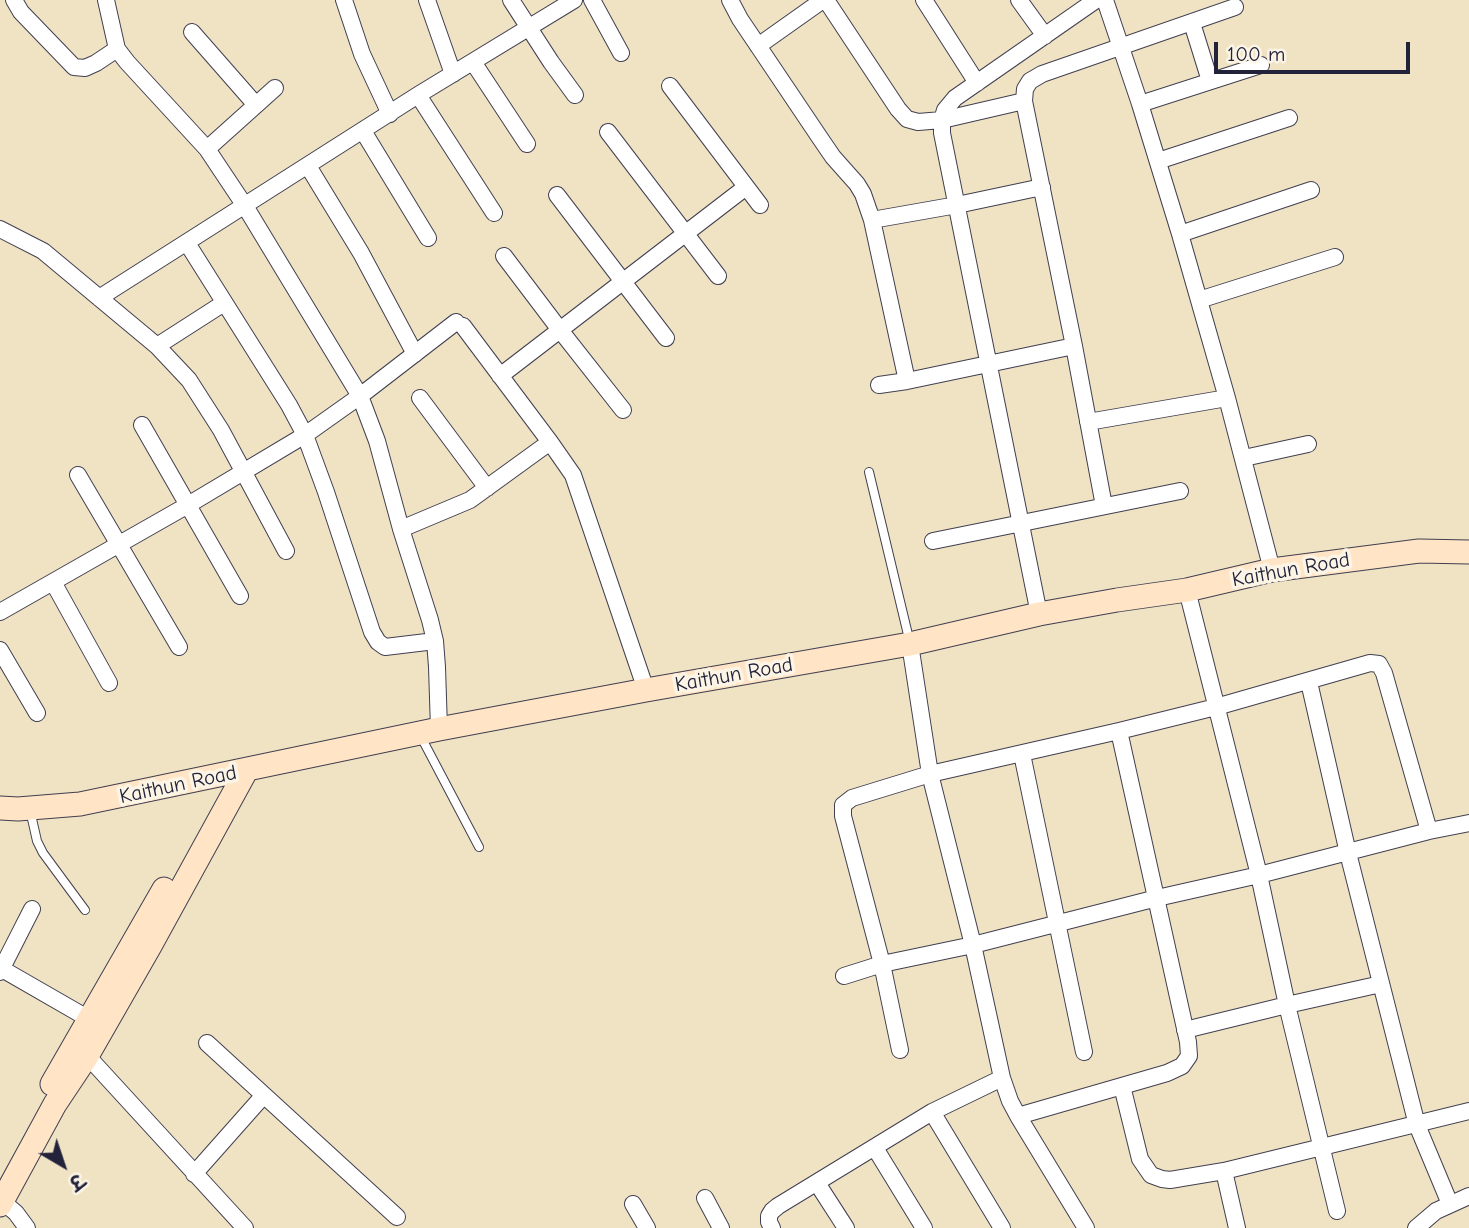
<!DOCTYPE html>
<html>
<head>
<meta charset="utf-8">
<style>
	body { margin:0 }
	#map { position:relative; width:1469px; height:1228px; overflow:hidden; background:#efe3c4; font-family:"Comic Neue","Playpen Sans Deva",sans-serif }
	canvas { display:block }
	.north { position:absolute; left:28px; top:1130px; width:70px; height:70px; -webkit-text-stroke:5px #fcf5e5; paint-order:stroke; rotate:141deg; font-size:19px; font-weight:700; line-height:28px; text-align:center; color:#22223b }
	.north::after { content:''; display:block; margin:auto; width:24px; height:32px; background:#22223b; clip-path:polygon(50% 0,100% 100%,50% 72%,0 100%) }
	.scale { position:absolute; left:1214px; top:42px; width:196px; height:32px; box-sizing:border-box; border:4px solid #22223b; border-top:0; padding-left:9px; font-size:21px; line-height:24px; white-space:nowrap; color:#22223b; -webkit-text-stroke:5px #fcf5e5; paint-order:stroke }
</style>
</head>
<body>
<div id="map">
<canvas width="1469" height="1228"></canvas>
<div class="north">उ</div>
<div class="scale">100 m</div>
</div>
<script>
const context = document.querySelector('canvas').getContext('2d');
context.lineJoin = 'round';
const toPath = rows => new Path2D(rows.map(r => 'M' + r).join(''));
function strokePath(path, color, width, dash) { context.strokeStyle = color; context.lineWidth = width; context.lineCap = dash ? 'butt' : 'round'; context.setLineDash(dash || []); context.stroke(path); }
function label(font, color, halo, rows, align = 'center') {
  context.font = font + ' "Comic Neue",sans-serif'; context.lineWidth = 7; context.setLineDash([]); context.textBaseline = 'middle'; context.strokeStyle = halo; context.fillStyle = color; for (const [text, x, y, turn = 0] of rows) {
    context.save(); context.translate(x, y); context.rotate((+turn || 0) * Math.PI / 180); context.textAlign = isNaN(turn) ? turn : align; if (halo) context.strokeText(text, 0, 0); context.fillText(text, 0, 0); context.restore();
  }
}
const lane = toPath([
	[869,472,910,643],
	[420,735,479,847],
	[30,810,37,841,43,853,85,910]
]);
const street = toPath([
	[14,0,21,12,74,67,85,68,96,63,117,49],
	[106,0,117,49,127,62,207,149,245,206,360,396,377,441,401,529,430,620,435,641,437,667,439,729],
	[344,0,362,54,390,114],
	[427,0,453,74],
	[511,0,551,62,575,95],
	[592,0,621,53],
	[730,0,740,19,820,138,833,157,857,184,863,194,872,220,907,381],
	[826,0,898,109,907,119,918,122,942,120,1024,101],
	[924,0,977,83],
	[1019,0,1045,36],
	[1105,0,1140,104,1180,234,1227,398,1272,570],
	[1192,23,1210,81],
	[192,32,256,105],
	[758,46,823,0],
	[473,62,527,144],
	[670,86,760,205],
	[418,95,494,213],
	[1140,104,1261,65],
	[363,131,428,238],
	[608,132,718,276],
	[207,149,275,88],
	[1158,161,1289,118],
	[308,166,361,253,415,354],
	[557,195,666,338],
	[872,220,957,205,1042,187],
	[0,229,43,251,157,346,189,380,221,430,286,551],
	[1180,234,1311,190],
	[187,243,289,405,305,435,326,492,372,632,378,642,385,647,435,641],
	[504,256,560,330,623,410],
	[99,298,418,95,574,0],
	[1199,300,1335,257],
	[463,326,550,442,573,475,646,690],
	[157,346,224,303],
	[500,376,746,187],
	[879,385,907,381,1074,346],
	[420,398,487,488],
	[1088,422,1227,398],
	[142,425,240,596],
	[1244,458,1308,444],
	[78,475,179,647],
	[1104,506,1074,346,1024,101,1025,89,1030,81,1042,74,1235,7],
	[401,529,470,500,550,442],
	[933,541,1180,491],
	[53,582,109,683],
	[1187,590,1259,875,1287,1005,1337,1211],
	[0,612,188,505,305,435,360,396,456,322],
	[1039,614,942,133,942,120,945,110,955,98,1096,0],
	[910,644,930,774,973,945,1002,1078,1010,1101,1018,1116,1086,1228],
	[0,650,37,713],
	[1309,682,1348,853,1417,1125,1450,1204],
	[1022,754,1084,1052],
	[2,969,89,1019],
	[0,972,32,909],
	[844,976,882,964,973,945,1157,898,1259,875,1429,831,1469,823],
	[1185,1030,1287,1005,1381,984],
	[207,1043,397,1217],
	[81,1049,245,1228],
	[900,1050,882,964,843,816,843,805,852,798,930,774,1119,731,1216,707,1370,663,1379,664,1384,673,1429,831],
	[1122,1086,1140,1159,1151,1175,1162,1179,1170,1180,1224,1171,1469,1111],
	[932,1112,1002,1228],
	[1018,1116,1167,1073,1182,1066,1189,1056,1188,1042,1119,731],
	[875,1148,924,1228],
	[1224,1171,1237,1228],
	[194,1174,264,1095],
	[817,1183,846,1228],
	[705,1198,721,1228],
	[2,1201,16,1213,27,1228],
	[633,1204,647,1228],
	[772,1228,769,1222,769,1216,772,1211,778,1206,932,1112,1002,1078],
	[1416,1228,1436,1211,1469,1196]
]);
const secondary = toPath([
	[0,808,18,809,80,804,439,729,646,690,910,644,1039,614,1117,600,1187,590,1272,570,1419,551,1469,552],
	[52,1084,164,889],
	[0,1205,55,1104,87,1056,150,946,246,771]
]);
strokePath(lane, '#413f50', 10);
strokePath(street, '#413f50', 18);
strokePath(secondary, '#413f50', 25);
strokePath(lane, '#fff', 8);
strokePath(street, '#fff', 16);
strokePath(secondary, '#ffe4c6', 23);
label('21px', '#22223b', '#fcf5e5', [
	["Kaithun Road",1291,570,-10],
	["Kaithun Road",734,675,-10],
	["Kaithun Road",178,785,-12]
]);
</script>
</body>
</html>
